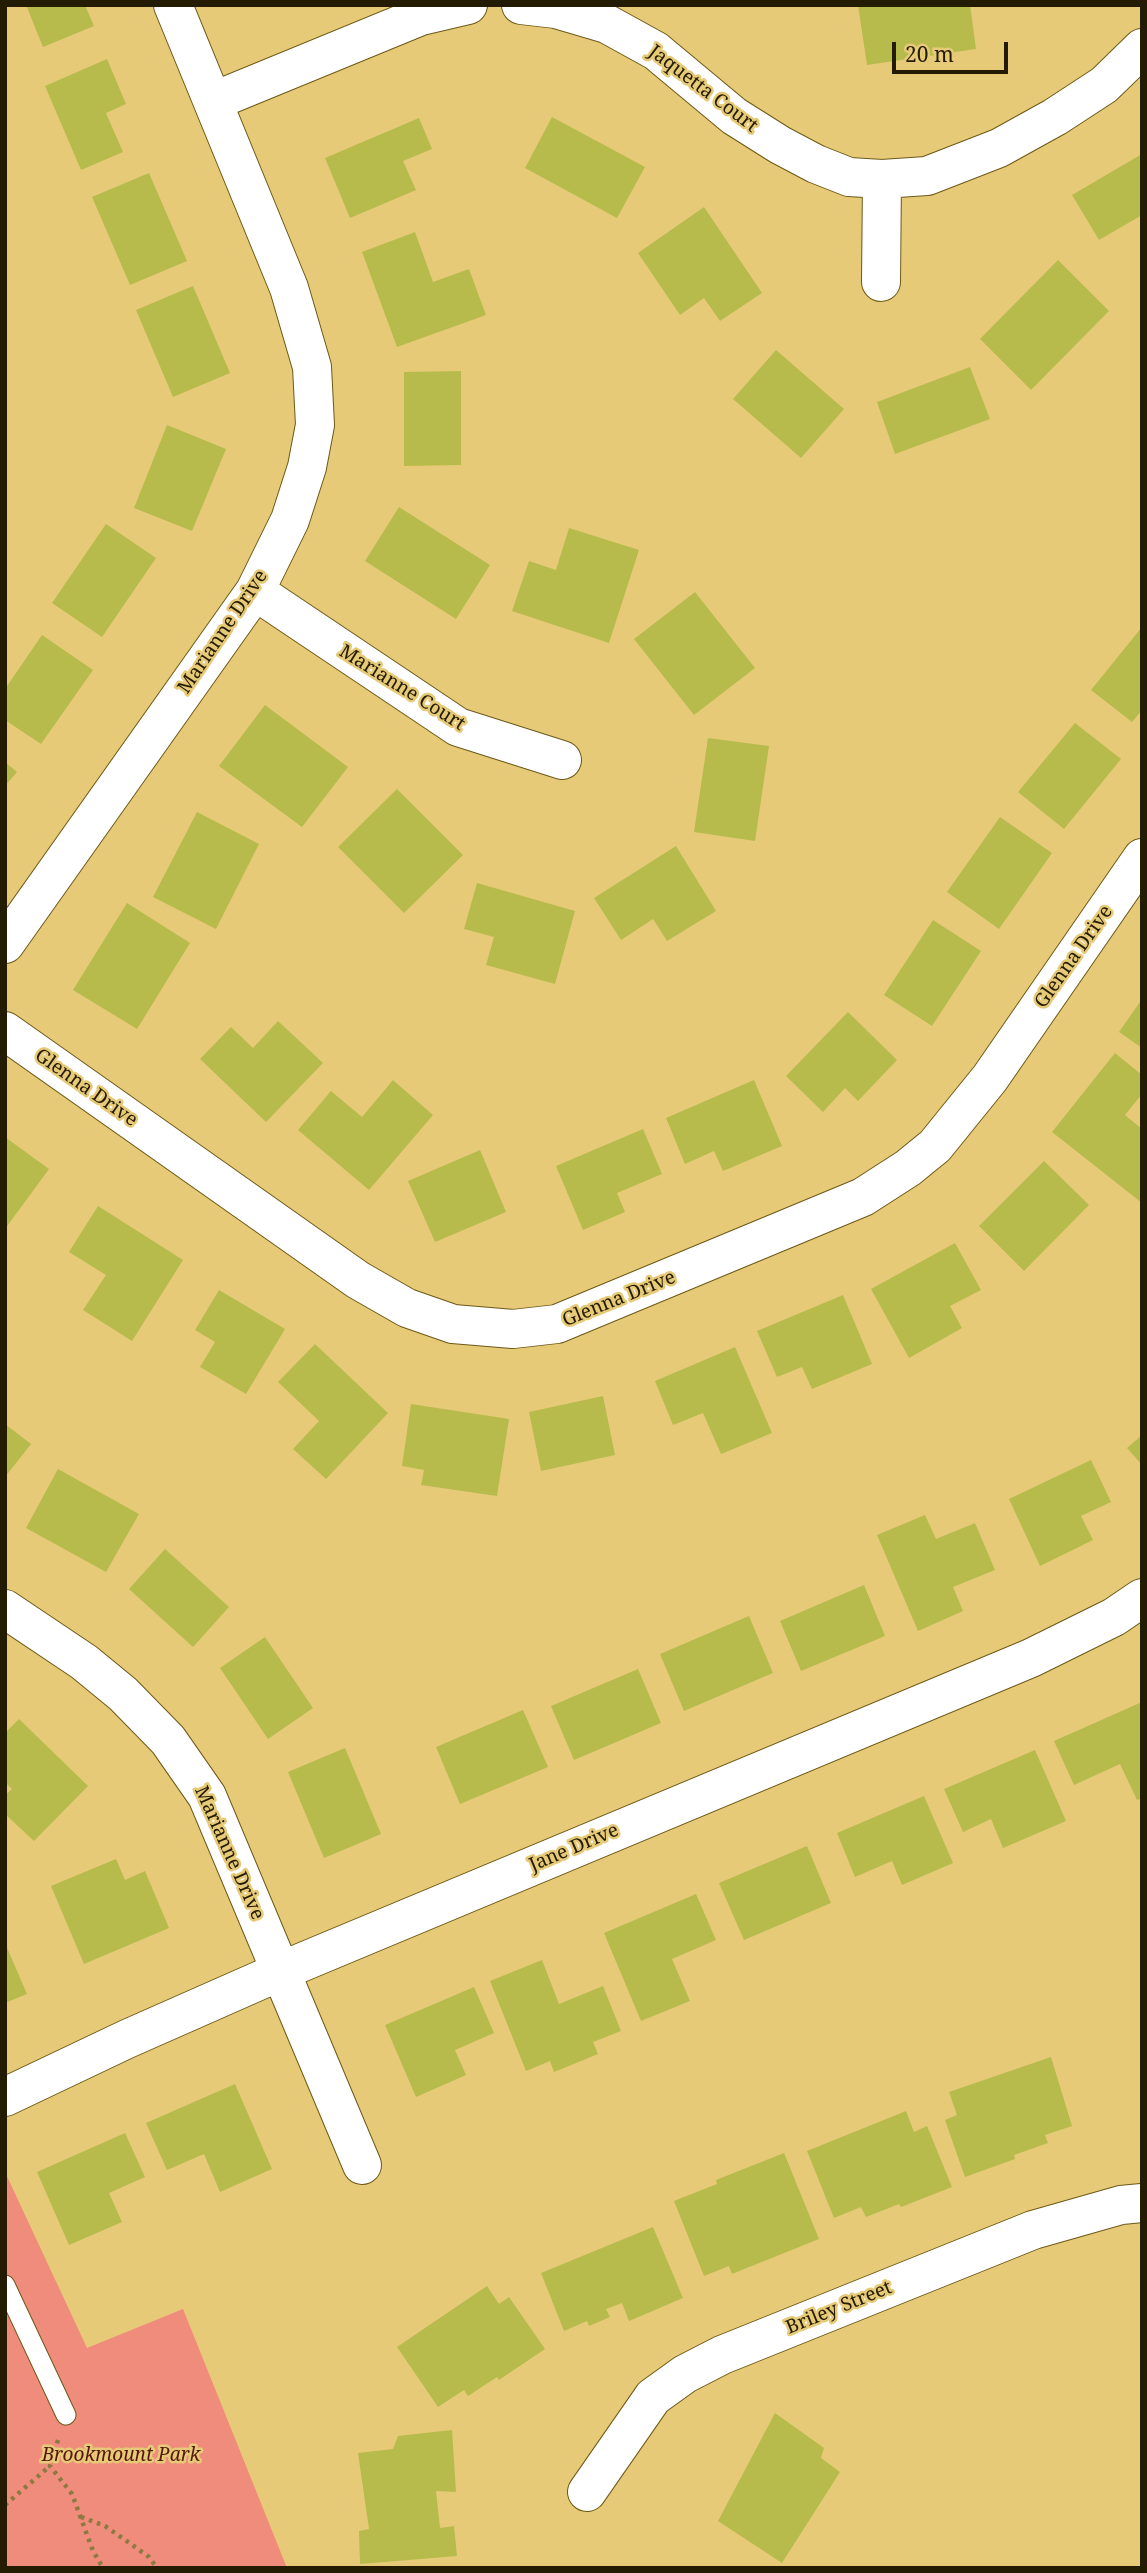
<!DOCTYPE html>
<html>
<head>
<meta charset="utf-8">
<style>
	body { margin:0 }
	#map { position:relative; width:1147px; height:2573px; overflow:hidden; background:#e6ca78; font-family:"Noto Serif",serif }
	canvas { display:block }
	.frame { position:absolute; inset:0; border:7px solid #231b02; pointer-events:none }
	.scale { position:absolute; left:892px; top:42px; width:116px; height:32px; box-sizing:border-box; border:4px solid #231b02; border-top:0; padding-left:9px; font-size:21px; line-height:24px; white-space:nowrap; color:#231b02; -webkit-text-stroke:5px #e6ca78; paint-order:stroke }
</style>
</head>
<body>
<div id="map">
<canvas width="1147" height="2573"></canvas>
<div class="frame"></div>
<div class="scale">20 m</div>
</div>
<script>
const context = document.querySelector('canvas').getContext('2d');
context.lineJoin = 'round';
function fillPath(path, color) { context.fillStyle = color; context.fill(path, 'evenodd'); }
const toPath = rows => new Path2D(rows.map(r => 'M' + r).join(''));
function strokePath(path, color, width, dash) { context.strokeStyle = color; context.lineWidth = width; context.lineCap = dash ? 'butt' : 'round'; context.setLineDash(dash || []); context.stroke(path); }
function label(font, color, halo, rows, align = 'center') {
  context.font = font + ' "Noto Serif",serif'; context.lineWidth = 5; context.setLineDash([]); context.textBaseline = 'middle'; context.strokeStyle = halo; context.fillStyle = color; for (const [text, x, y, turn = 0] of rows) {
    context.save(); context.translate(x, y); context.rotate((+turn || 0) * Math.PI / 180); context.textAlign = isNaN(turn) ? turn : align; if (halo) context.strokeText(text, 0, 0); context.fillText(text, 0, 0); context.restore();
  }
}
fillPath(toPath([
	[5,2172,87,2348,183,2309,287,2568,5,2568]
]), '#ef8c7b');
fillPath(toPath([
	[26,5,85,5,94,26,43,47],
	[858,5,970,5,976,49,867,65],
	[107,59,126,104,106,113,123,152,81,170,45,86],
	[552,117,645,167,617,218,525,168],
	[419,118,432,149,403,161,416,190,350,218,325,158],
	[1142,154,1142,215,1099,240,1072,195],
	[149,173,187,261,130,285,92,197],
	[704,207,762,293,720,321,704,298,680,315,638,253],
	[415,232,433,282,469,269,486,315,397,347,362,252],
	[1058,260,1109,311,1031,390,980,339],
	[193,286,230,373,173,397,136,310],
	[776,350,844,409,801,458,733,399],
	[970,367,990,419,895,454,877,402],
	[461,371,461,465,404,466,404,372],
	[167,425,226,449,192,531,134,508],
	[399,507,490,565,456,619,365,561],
	[106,524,156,558,102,637,52,603],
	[569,528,639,550,609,643,512,611,529,561,556,570],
	[695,592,755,668,694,715,634,639],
	[1142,627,1142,710,1132,722,1091,690],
	[42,635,93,670,41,744,5,720,5,689],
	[265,705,348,767,302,827,219,766],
	[1075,723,1121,759,1064,829,1018,792],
	[708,738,769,746,755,841,694,832],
	[5,762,17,772,5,786],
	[397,789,463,855,404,913,338,847],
	[197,812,259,844,216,929,153,897],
	[1000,817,1052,853,999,929,947,892],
	[676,846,716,911,667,941,653,919,621,940,594,898],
	[477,883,575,911,555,984,486,965,494,937,464,929],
	[127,903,190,943,137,1029,73,990],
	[933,920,981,951,932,1026,884,995],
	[1142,999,1142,1048,1119,1032],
	[848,1012,897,1060,858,1101,845,1088,823,1112,786,1076],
	[278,1021,323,1063,266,1122,200,1059,231,1027,253,1048],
	[1115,1053,1142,1075,1142,1094,1125,1115,1142,1129,1142,1203,1052,1132],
	[393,1080,433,1115,369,1190,298,1130,331,1091,362,1117],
	[754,1080,782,1146,723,1171,714,1151,685,1164,666,1118],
	[643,1129,662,1174,617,1193,625,1212,583,1230,556,1166],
	[5,1137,49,1169,5,1229],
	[480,1150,506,1212,435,1242,408,1181],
	[1044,1161,1089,1205,1024,1271,979,1226],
	[98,1206,183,1260,132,1341,83,1310,106,1275,69,1252],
	[955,1243,981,1290,950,1306,962,1328,909,1358,871,1289],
	[219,1290,285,1329,246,1394,200,1367,215,1342,195,1330],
	[843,1295,872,1364,812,1389,802,1367,777,1377,757,1331],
	[315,1344,388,1413,326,1479,293,1449,319,1421,278,1382],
	[735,1347,772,1433,721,1454,703,1413,673,1425,655,1381],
	[603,1396,615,1455,541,1471,529,1412],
	[411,1404,509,1419,497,1496,421,1485,424,1470,402,1466],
	[5,1424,31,1444,5,1477],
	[1142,1435,1142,1465,1127,1448],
	[1091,1460,1111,1502,1081,1516,1093,1540,1040,1566,1009,1499],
	[58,1469,139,1514,106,1572,26,1528],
	[925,1515,936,1539,975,1523,995,1570,953,1587,963,1611,918,1631,877,1535],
	[165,1549,229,1607,193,1647,129,1589],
	[864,1585,885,1636,801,1671,780,1621],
	[749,1616,773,1673,684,1711,660,1654],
	[265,1637,313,1708,268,1739,220,1668],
	[638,1669,661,1723,574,1760,551,1706],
	[1142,1702,1142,1798,1137,1800,1120,1764,1074,1785,1054,1741],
	[523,1710,548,1767,460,1804,436,1747],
	[19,1719,88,1786,34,1841,5,1814,5,1795,12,1789,5,1782,5,1733],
	[345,1748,381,1834,324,1858,288,1772],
	[1035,1750,1066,1821,1003,1848,991,1819,963,1832,944,1789],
	[924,1796,953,1863,902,1885,892,1861,855,1877,837,1833],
	[807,1846,831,1903,744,1940,719,1883],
	[116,1859,125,1880,145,1871,169,1928,84,1964,51,1886],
	[696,1894,716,1940,672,1959,690,2001,641,2021,604,1933],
	[5,1943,27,1994,5,2003],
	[542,1960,559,2004,603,1986,621,2031,593,2042,598,2054,554,2072,550,2061,526,2071,490,1981],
	[474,1987,494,2033,455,2050,466,2075,416,2097,385,2025],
	[1051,2057,1072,2126,1045,2135,1048,2143,1014,2155,1015,2159,965,2177,945,2120,957,2115,949,2092],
	[235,2084,272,2169,220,2192,204,2154,167,2170,146,2123],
	[906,2111,914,2132,927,2126,952,2187,901,2207,899,2204,866,2217,861,2207,834,2218,807,2151],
	[125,2133,145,2177,109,2193,122,2222,69,2245,37,2172],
	[784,2153,819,2239,732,2274,729,2266,704,2276,674,2201,717,2184,716,2180],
	[653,2227,683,2298,629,2321,622,2303,606,2309,610,2317,589,2326,587,2321,564,2331,541,2273],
	[487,2286,499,2304,509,2297,545,2349,499,2380,497,2377,468,2396,464,2390,438,2407,397,2347],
	[775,2413,824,2448,821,2458,840,2472,782,2563,718,2521],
	[452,2430,456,2492,436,2491,440,2528,454,2526,457,2556,360,2564,359,2531,369,2529,358,2453,393,2449,398,2436]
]), '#b7bb4c');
const lane = toPath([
	[5,2285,66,2415]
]);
const street = toPath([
	[521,5,556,9,607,24,656,51,734,116,780,145,816,164,849,177,882,179,927,176,999,148,1055,117,1104,85,1142,48],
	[214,101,421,16,468,5],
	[881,282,882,179],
	[255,591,458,727,562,760],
	[5,944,255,591,290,520,307,467,315,425,312,367,289,288,173,5],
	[5,1031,358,1280,407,1308,453,1324,513,1329,557,1324,863,1197,908,1168,935,1146,990,1078,1142,858],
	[5,1609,84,1662,123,1694,168,1740,207,1796,362,2165],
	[5,2097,127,2039,281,1971,1031,1658,1114,1617,1142,1598],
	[587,2492,653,2397,685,2374,722,2355,1033,2230,1121,2205,1142,2203]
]);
strokePath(lane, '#6d5917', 21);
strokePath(street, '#6d5917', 40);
strokePath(toPath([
	[58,2440,50,2466,72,2494,93,2551,103,2568],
	[5,2505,50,2466],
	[81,2517,105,2526,128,2542,149,2557,157,2568]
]), '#8d7a42', 4.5, [3.5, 5]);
strokePath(lane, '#fff', 19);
strokePath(street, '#fff', 38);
label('19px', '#231b02', '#e6ca78', [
	["Jaquetta Court",703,89,37],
	["Marianne Drive",223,632,-56],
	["Marianne Court",402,688,32],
	["Glenna Drive",1074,957,-55],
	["Glenna Drive",86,1088,35],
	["Glenna Drive",619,1299,-22],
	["Jane Drive",574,1848,-23],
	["Marianne Drive",229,1853,66],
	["Briley Street",839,2308,-22]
]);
label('italic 19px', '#57160d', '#e6ca78', [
	["Brookmount Park",121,2456]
]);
</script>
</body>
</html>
